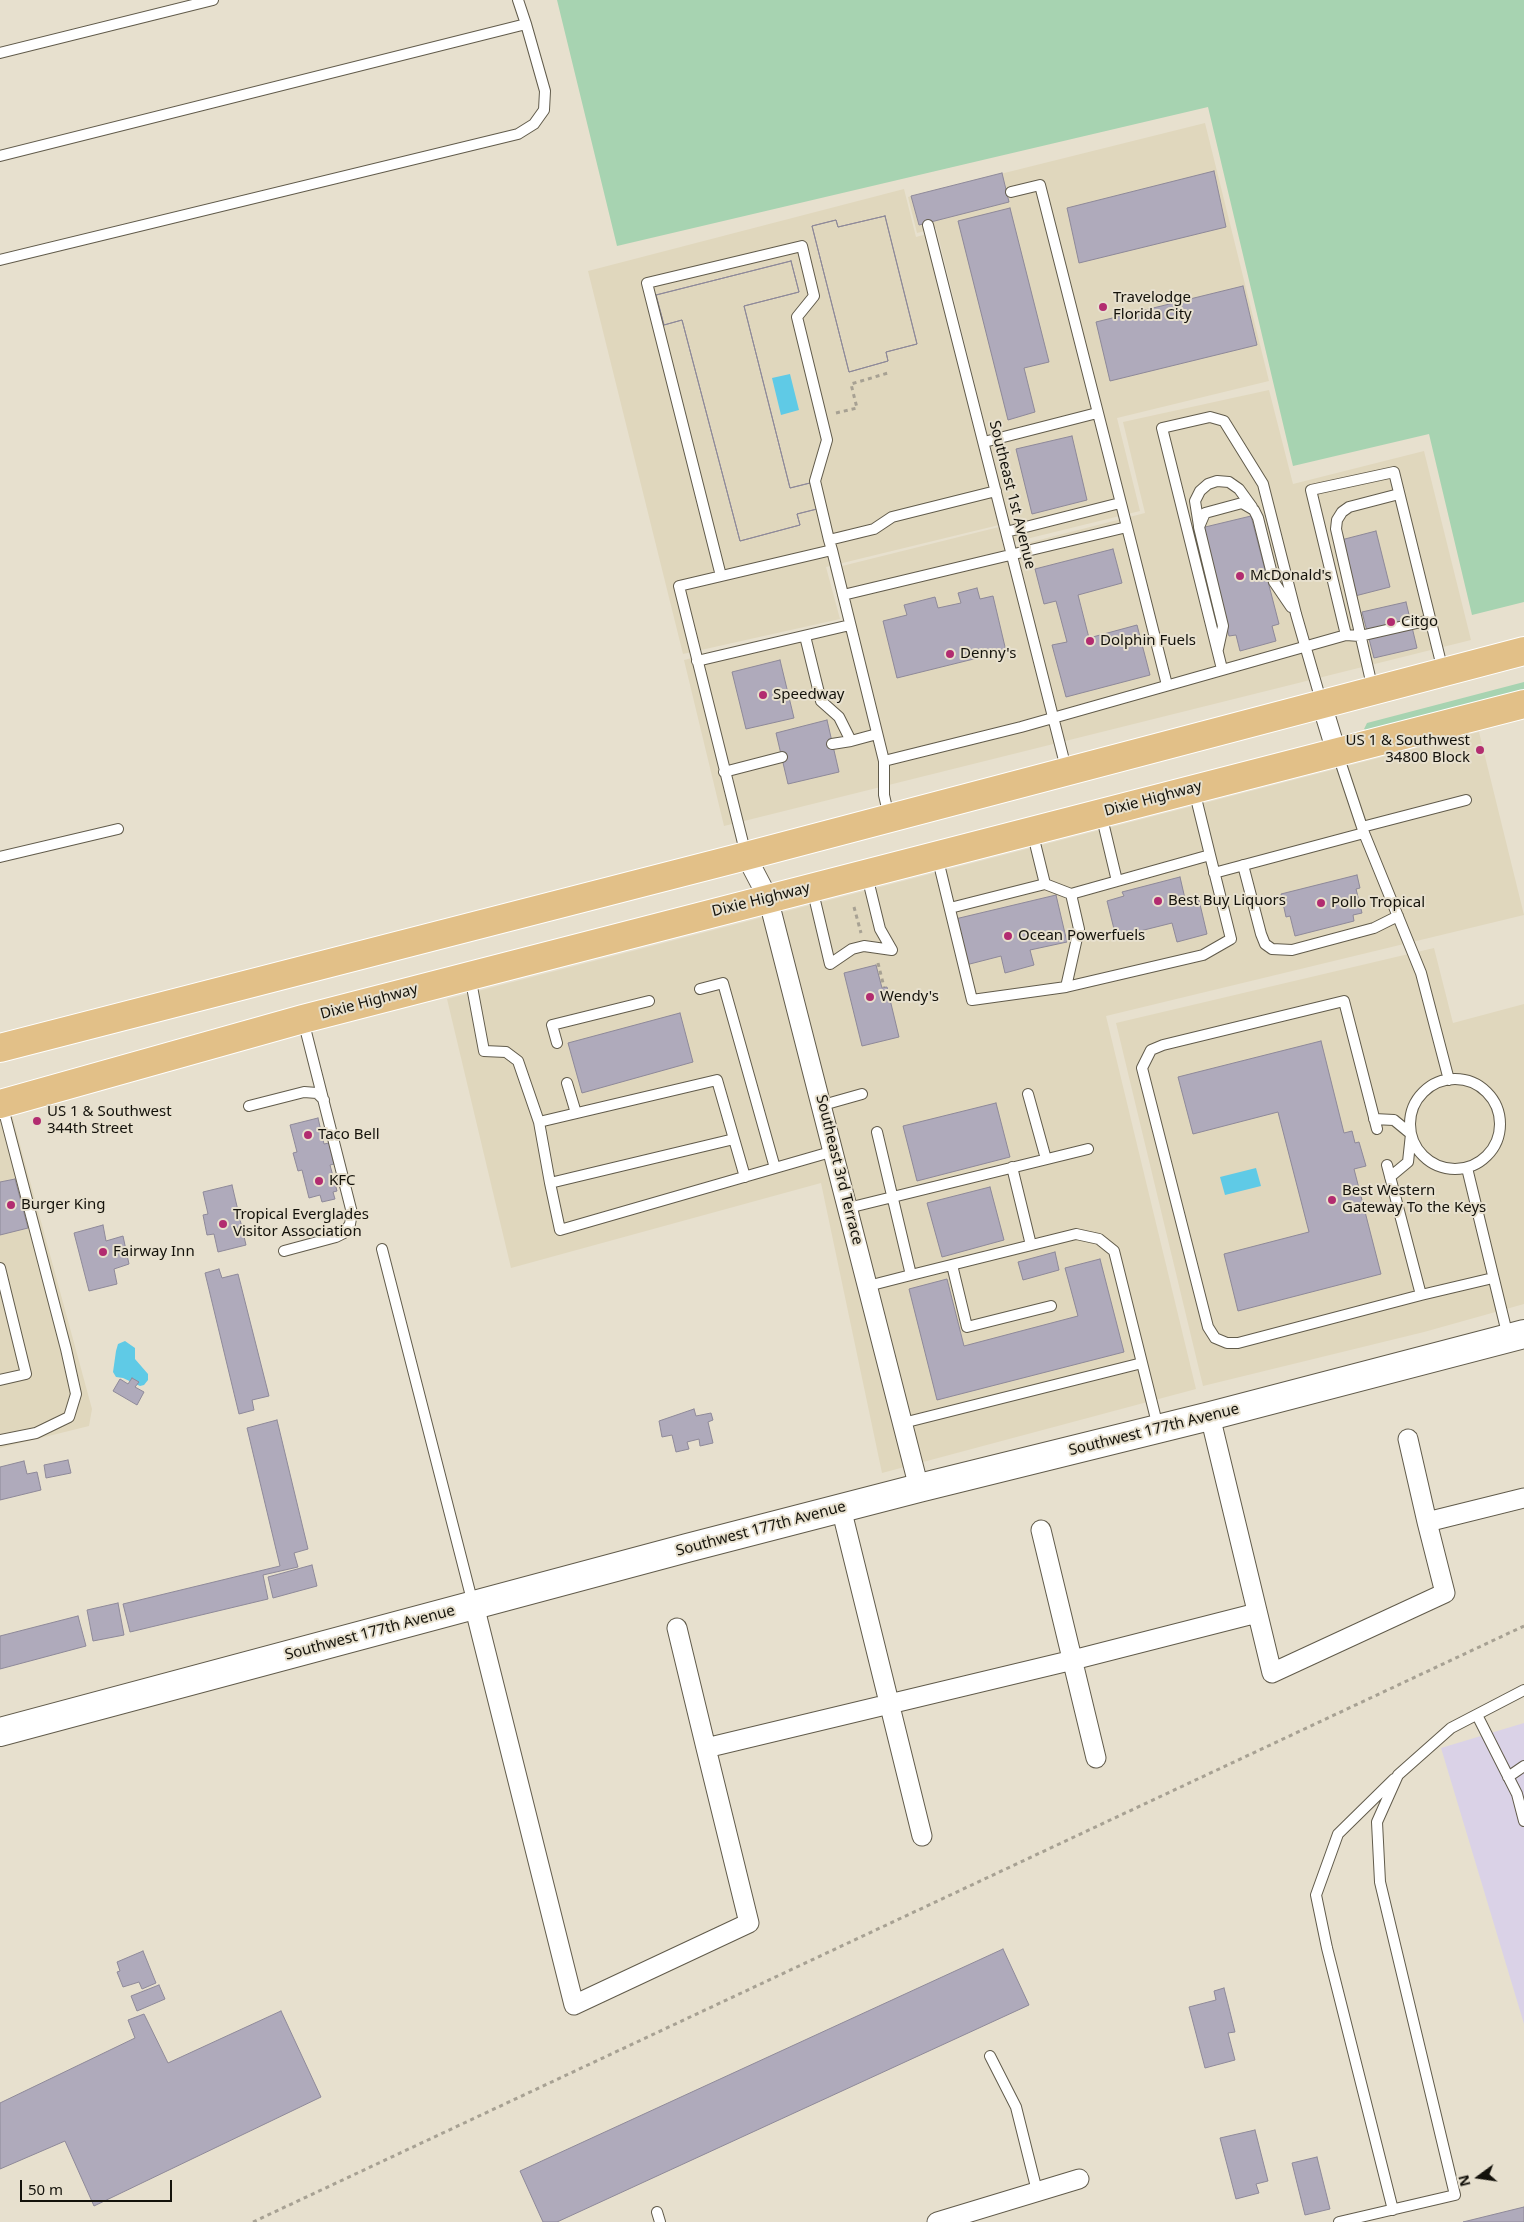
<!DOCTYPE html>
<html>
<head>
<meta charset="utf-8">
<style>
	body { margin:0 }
	#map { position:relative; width:1524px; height:2222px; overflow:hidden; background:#e7e0ce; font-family:"Noto Sans",sans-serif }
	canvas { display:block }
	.north { position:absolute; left:1454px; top:2152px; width:50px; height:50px; -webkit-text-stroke:4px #e7e0ce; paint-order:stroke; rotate:256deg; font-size:14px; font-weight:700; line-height:20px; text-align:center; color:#14120b }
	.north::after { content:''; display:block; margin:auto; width:18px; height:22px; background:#14120b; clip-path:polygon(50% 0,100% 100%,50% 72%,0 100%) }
	.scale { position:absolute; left:20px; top:2180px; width:152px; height:22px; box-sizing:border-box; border:2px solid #14120b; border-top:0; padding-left:6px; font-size:15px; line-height:18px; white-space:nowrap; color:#14120b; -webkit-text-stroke:4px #e7e0ce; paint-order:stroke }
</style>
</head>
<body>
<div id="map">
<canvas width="1524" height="2222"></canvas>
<div class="north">N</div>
<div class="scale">50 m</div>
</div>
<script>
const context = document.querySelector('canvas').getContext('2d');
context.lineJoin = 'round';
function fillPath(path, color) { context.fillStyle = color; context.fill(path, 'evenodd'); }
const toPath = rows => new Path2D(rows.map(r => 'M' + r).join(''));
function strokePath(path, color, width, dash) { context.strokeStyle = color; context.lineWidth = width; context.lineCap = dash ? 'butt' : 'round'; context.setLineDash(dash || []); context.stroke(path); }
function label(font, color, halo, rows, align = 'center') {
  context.font = font + ' "Noto Sans",sans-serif'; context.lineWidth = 4; context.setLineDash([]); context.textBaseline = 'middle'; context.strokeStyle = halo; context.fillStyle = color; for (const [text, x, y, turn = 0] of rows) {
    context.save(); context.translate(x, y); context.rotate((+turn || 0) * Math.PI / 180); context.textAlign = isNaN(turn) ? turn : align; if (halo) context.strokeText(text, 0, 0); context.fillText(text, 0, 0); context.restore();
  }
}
fillPath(toPath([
	[1205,123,1269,381,1117,418,1140,511,1014,542,936,228,917,233,908,197],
	[904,189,916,237,927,234,999,525,826,567,840,619,683,654,588,271],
	[1269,390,1293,484,1424,451,1471,640,724,826,684,660,844,621,830,569,999,527,1004,549,1145,513,1123,422],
	[1479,732,1524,915,1106,1016,1196,1389,882,1473,821,1183,511,1268,447,999],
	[1434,948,1453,1023,1524,1004,1524,1304,1424,1332,1203,1386,1116,1023],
	[12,1115,92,1409,89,1426,0,1448,0,1118]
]), '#e0d7bd');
fillPath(toPath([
	[1524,1723,1524,2024,1441,1748]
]), '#dad2e7');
fillPath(toPath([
	[557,0,1524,0,1524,602,1472,615,1429,434,1293,466,1208,107,617,246],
	[1524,682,1524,691,1367,731,1364,729,1367,723]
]), '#a7d3b1');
fillPath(toPath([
	[790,374,799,410,781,415,772,378],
	[1256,1168,1261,1186,1225,1195,1220,1177],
	[125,1341,135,1348,135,1359,148,1374,148,1380,144,1385,140,1386,123,1378,116,1377,113,1372,116,1351,118,1344]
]), '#5fcae6');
const building = toPath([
	[1214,171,1226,227,1079,263,1067,208,1214,171],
	[1002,173,1009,202,919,225,911,196,1002,173],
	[1010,208,1049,362,1024,368,1035,412,1008,420,958,221,1010,208],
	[885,216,917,344,886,352,888,361,849,372,812,226,836,220,838,227,885,216],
	[885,216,917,344,886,352,888,361,849,372,812,226,836,220,838,227,885,216],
	[791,261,799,292,744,306,790,488,814,482,821,508,797,514,800,525,740,541,682,320,664,325,656,295,791,261],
	[791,261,799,292,744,306,790,488,814,482,821,508,797,514,800,525,740,541,682,320,664,325,656,295,791,261],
	[1243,286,1257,345,1110,381,1096,322,1243,286],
	[1072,436,1087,500,1032,514,1016,449,1072,436],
	[1251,516,1279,624,1272,626,1276,641,1240,651,1236,635,1229,636,1201,528,1251,516],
	[1376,531,1390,587,1355,596,1341,540,1376,531],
	[1113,549,1122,583,1078,595,1089,638,1137,625,1150,675,1066,697,1052,645,1067,642,1056,601,1044,604,1035,569,1113,549],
	[977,588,980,599,993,596,1006,651,897,678,883,621,907,615,904,605,935,597,938,608,961,603,958,593,977,588],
	[1406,602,1417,648,1374,658,1362,612,1406,602],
	[780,660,794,718,746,729,732,672,780,660],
	[827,720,839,772,788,784,776,733,827,720],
	[1357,875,1360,888,1356,889,1362,913,1353,915,1354,921,1295,936,1290,916,1286,917,1281,894,1357,875],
	[1180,877,1186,903,1199,900,1207,934,1177,942,1172,923,1116,937,1107,901,1124,896,1122,892,1180,877],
	[1056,895,1067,942,1030,950,1034,965,1005,973,1001,956,962,966,951,920,1056,895],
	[876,965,882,988,887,987,899,1037,862,1046,844,973,876,965],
	[680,1013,693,1062,582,1093,568,1043,680,1013],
	[1321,1041,1344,1133,1352,1131,1355,1143,1359,1142,1366,1166,1354,1169,1381,1274,1238,1311,1224,1254,1309,1232,1278,1112,1193,1134,1178,1077,1321,1041],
	[996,1103,1010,1157,917,1181,903,1126,996,1103],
	[318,1118,324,1144,329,1143,334,1164,330,1165,337,1191,333,1192,335,1199,322,1202,320,1195,309,1198,302,1170,298,1171,293,1153,297,1152,290,1125,318,1118],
	[15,1179,28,1228,0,1235,0,1182,15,1179],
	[232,1185,246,1245,218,1252,214,1234,207,1235,203,1215,208,1214,203,1192,232,1185],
	[990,1187,1004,1240,942,1257,927,1203,990,1187],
	[103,1225,106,1241,123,1236,129,1264,114,1269,117,1284,89,1291,74,1233,103,1225],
	[1055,1252,1059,1270,1023,1280,1018,1262,1055,1252],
	[1100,1259,1124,1352,937,1400,909,1289,947,1279,964,1346,1078,1316,1065,1268,1100,1259],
	[219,1269,222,1278,238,1274,269,1396,252,1400,254,1410,239,1414,205,1273,219,1269],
	[132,1378,139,1382,135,1387,144,1392,137,1405,113,1391,120,1379,128,1384,132,1378],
	[694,1409,696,1416,711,1413,713,1420,708,1422,713,1443,700,1446,699,1439,687,1442,689,1449,676,1452,672,1435,662,1437,659,1421,694,1409],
	[277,1420,308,1549,294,1553,298,1567,263,1575,268,1599,130,1632,123,1604,280,1566,247,1428,277,1420],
	[68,1460,71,1473,46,1478,44,1465,68,1460],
	[24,1461,27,1474,37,1472,41,1490,0,1500,0,1467,24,1461],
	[312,1565,317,1586,273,1598,268,1577,312,1565],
	[118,1603,124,1635,93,1641,87,1610,118,1603],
	[78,1616,86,1646,0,1669,0,1636,78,1616],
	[1003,1949,1029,2005,557,2222,543,2222,520,2171,1003,1949],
	[143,1951,156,1983,142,1989,139,1982,123,1987,117,1972,120,1971,117,1962,143,1951],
	[159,1985,165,1999,137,2011,131,1996,159,1985],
	[1224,1988,1235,2032,1228,2033,1235,2060,1205,2068,1189,2007,1216,2000,1214,1991,1224,1988],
	[281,2011,321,2097,94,2206,65,2141,0,2169,0,2103,135,2038,128,2020,144,2014,168,2063,281,2011],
	[1255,2130,1268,2181,1256,2184,1259,2193,1236,2199,1220,2138,1255,2130],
	[1317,2157,1330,2209,1305,2215,1292,2163,1317,2157],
	[1524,2207,1524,2222,1463,2222,1524,2207]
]);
fillPath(building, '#afaabb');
strokePath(building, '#8e8999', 1);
const service = toPath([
	[518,0,526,24],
	[0,53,213,0],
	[0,156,526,24,545,91,544,110,534,124,518,134,0,260],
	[1011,192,1040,185,1127,527],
	[928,225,1067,772],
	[984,442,1097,413],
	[1199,526,1195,501,1200,491,1208,484,1217,481,1229,482,1239,489,1252,507],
	[1006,532,1120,503],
	[832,550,884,761,1021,727,1346,635,1360,636,1430,620],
	[721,576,647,283,802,246,814,296,797,317,827,440,815,481,829,540],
	[843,595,1127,527,1167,685],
	[1346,635,1311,490,1394,472,1443,671],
	[805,636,821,701,839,717,851,741,877,734],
	[1218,649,1223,626,1199,527,1205,513,1242,503,1254,510,1258,518,1274,582,1291,607],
	[697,661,850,625],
	[1222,669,1162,428,1210,417,1224,421,1263,484,1296,614,1322,704],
	[1373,690,1336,529,1337,520,1342,512,1349,507,1399,494],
	[832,744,851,741],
	[1337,752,1364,833,1421,973,1449,1080],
	[884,761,884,795,889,817],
	[724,772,782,757],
	[1194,790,1210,855],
	[1101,814,1117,881],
	[1362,827,1466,800],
	[1032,831,1045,884],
	[746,855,679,586,832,550,829,540,874,529,892,517,996,491],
	[937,856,972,1000,1066,987,1079,929,1071,894,1210,855,1231,939,1203,955,1066,987],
	[0,857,118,829],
	[1243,865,1261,934,1265,944,1272,949,1292,950,1374,928,1398,916],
	[1214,873,1364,833],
	[867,876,880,929,892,950],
	[812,888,830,964,852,949,864,946,892,950],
	[950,908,1045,884,1071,894],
	[470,976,484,1051,506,1052,518,1061,539,1122,550,1183,734,1139],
	[700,989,723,983,775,1168],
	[557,1043,552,1025,649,1001],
	'1410 1124a45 45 0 1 1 90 0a45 45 0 1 1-90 0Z',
	[567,1083,576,1113],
	[1028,1094,1046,1159],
	[823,1105,862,1094],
	[249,1106,304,1092,317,1093,324,1100],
	[1374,1119,1394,1120,1411,1134,1408,1162,1390,1177],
	[539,1122,717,1080,745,1177],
	[1377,1129,1344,1001,1163,1045,1151,1050,1142,1068,1208,1327,1215,1338,1227,1343,1238,1343,1421,1295,1493,1278],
	[1387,1165,1421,1295],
	[1012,1167,1031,1245],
	[1467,1168,1508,1337],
	[550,1183,560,1230,834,1151],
	[848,1208,1088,1149],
	[382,1249,473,1604],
	[284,1251,336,1237,344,1233,350,1224,352,1213,303,1020],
	[952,1265,967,1327,1051,1306],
	[0,1268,26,1374,0,1380],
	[911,1275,1076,1234,1099,1239,1114,1251,1158,1427],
	[868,1286,911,1275,877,1132],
	[903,1423,1142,1363],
	[0,1440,36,1433,69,1417,76,1394,66,1349,2,1104],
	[1477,1715,1517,1794,1524,1821],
	[1508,1777,1524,1766],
	[990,2056,1016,2107,1037,2191],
	[1393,2210,1327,1948,1316,1895,1338,1834,1394,1779],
	[657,2212,660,2222],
	[1339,2222,1455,2195,1380,1882,1377,1822,1398,1775,1451,1728,1524,1690]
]);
const minor = toPath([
	[1322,705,1336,751],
	[746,856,768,898,919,1488],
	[1210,1416,1272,1673,1445,1593,1427,1522,1524,1498],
	[1408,1439,1427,1522],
	[841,1508,922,1836],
	[1041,1530,1096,1758],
	[474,1605,574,2005,749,1923,706,1748,1073,1660,1257,1613],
	[677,1628,706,1748],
	[937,2222,1079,2179]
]);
const secondary = toPath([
	[0,1732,687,1548,919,1488,1210,1416,1524,1334]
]);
const trunk = toPath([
	[0,1048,746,856,1524,651],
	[0,1104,303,1019,1524,704]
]);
strokePath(service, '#615b4b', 12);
strokePath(minor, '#615b4b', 21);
strokePath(secondary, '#615b4b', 30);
strokePath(trunk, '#fff', 30);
strokePath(toPath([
	[836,413,857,408,851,384,888,373],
	[854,907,861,933],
	[878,963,884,987],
	[253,2222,1524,1626]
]), '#a7a193', 3, [4, 4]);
strokePath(service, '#fff', 10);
strokePath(minor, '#fff', 19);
strokePath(secondary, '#fff', 28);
strokePath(trunk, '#e2c088', 28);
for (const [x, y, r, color] of [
	[1103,307,5,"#b22c70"],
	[1240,576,5,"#b22c70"],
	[1391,622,5,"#b22c70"],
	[1090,641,5,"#b22c70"],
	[950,654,5,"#b22c70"],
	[763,695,5,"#b22c70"],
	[1480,750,5,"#b22c70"],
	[1158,901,5,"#b22c70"],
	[1321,903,5,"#b22c70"],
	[1008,936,5,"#b22c70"],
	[870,997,5,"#b22c70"],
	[37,1121,5,"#b22c70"],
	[308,1135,5,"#b22c70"],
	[319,1181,5,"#b22c70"],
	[1332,1200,5,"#b22c70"],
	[11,1205,5,"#b22c70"],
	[223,1224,5,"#b22c70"],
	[103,1252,5,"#b22c70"]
]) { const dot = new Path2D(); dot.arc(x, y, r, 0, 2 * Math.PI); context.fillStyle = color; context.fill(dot); strokePath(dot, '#e7e0ce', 2); }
label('15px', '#14120b', '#e7e0ce', [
	["Travelodge",1113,298],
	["Florida City",1113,315],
	["McDonald's",1250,576],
	["Citgo",1401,622],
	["Dolphin Fuels",1100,641],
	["Denny's",960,654],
	["Speedway",773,695],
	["US 1 & Southwest",1470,741,"right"],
	["34800 Block",1470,758,"right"],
	["Best Buy Liquors",1168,901],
	["Pollo Tropical",1331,903],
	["Ocean Powerfuels",1018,936],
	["Wendy's",880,997],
	["US 1 & Southwest",47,1112],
	["344th Street",47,1129],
	["Taco Bell",318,1135],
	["KFC",329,1181],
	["Best Western",1342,1191],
	["Gateway To the Keys",1342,1208],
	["Burger King",21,1205],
	["Tropical Everglades",233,1215],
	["Visitor Association",233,1232],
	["Fairway Inn",113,1252]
], 'left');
label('15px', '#14120b', '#e7e0ce', [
	["Southeast 1st Avenue",1012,495,76],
	["Dixie Highway",1153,799,-15],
	["Dixie Highway",761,900,-14],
	["Dixie Highway",369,1002,-15],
	["Southeast 3rd Terrace",839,1170,76],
	["Southwest 177th Avenue",1154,1430,-14],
	["Southwest 177th Avenue",761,1529,-15],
	["Southwest 177th Avenue",370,1633,-15]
]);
</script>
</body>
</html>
